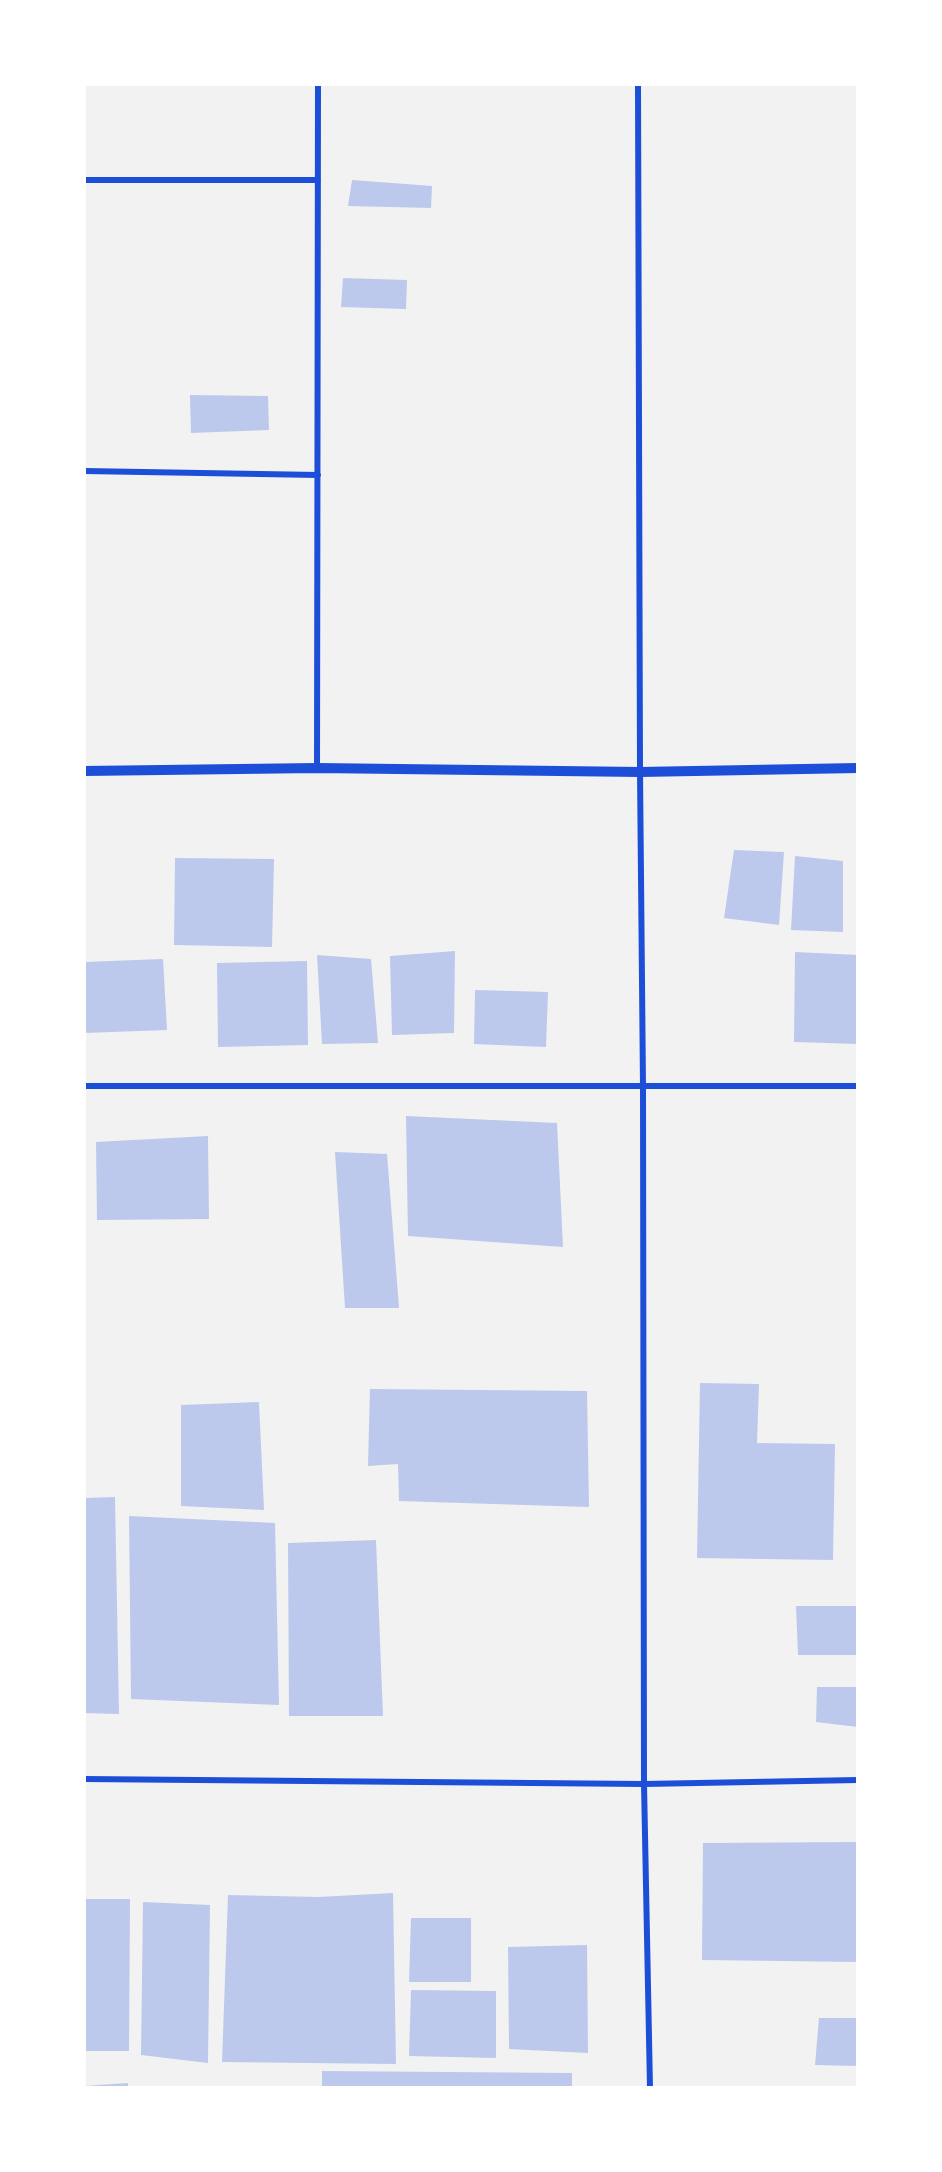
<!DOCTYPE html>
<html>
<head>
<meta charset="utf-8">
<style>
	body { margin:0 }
	#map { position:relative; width:942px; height:2172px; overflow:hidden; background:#f2f2f2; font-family:"DejaVu Sans",sans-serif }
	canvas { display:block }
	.frame { position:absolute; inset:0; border:86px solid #fff; pointer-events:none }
</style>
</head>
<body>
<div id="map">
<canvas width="942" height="2172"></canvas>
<div class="frame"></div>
</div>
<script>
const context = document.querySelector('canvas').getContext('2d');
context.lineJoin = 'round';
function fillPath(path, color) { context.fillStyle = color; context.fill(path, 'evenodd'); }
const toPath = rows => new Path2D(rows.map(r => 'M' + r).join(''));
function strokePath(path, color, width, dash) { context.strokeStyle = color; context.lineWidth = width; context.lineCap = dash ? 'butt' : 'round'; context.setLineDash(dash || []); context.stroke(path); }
fillPath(toPath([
	[352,180,432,186,431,208,348,206],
	[343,278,407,280,406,309,341,307],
	[190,395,268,396,269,430,191,433],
	[734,850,784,852,779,925,724,918],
	[795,856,843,861,843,932,791,930],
	[175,858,274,859,272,947,174,945],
	[455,951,454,1033,392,1035,390,956],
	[795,952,858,955,858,1044,794,1042],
	[317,955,371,959,378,1043,322,1044],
	[163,959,167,1030,84,1033,84,962],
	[307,961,308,1045,218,1047,217,963],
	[475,990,548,992,546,1047,474,1044],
	[406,1116,557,1123,563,1247,408,1236],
	[208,1136,209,1219,97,1220,96,1142],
	[335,1152,387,1154,399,1308,345,1308],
	[700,1383,759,1384,757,1443,835,1444,833,1560,697,1558],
	[370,1389,587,1391,589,1507,399,1501,398,1464,368,1466],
	[259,1402,264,1510,181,1506,181,1405],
	[115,1497,119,1714,84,1713,84,1498],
	[129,1516,275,1523,279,1705,131,1699],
	[376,1540,383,1716,289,1716,288,1543],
	[796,1606,858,1606,858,1655,798,1655],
	[817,1687,858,1687,858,1727,816,1722],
	[858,1842,858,1962,702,1960,703,1843],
	[393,1893,396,2064,222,2062,228,1895,318,1897],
	[84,1899,130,1899,129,2051,84,2051],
	[143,1902,210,1905,208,2063,141,2055],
	[411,1918,471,1918,471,1982,409,1982],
	[587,1945,588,2053,509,2049,508,1947],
	[411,1990,496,1991,496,2058,409,2056],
	[819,2018,858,2018,858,2066,815,2065],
	[322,2071,572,2073,572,2088,322,2088],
	[128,2083,128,2088,84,2088,84,2086]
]), '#bdc9ec');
strokePath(toPath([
	[638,84,640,772,643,1086,644,1784,650,2088],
	[84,180,318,180],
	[84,471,318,475],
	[317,768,318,84],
	[84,1086,858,1086],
	[84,1779,644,1784,858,1780]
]), '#1d4ed8', 6);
strokePath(toPath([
	[84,771,317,768,640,772,858,768]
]), '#1d4ed8', 10);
</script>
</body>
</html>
